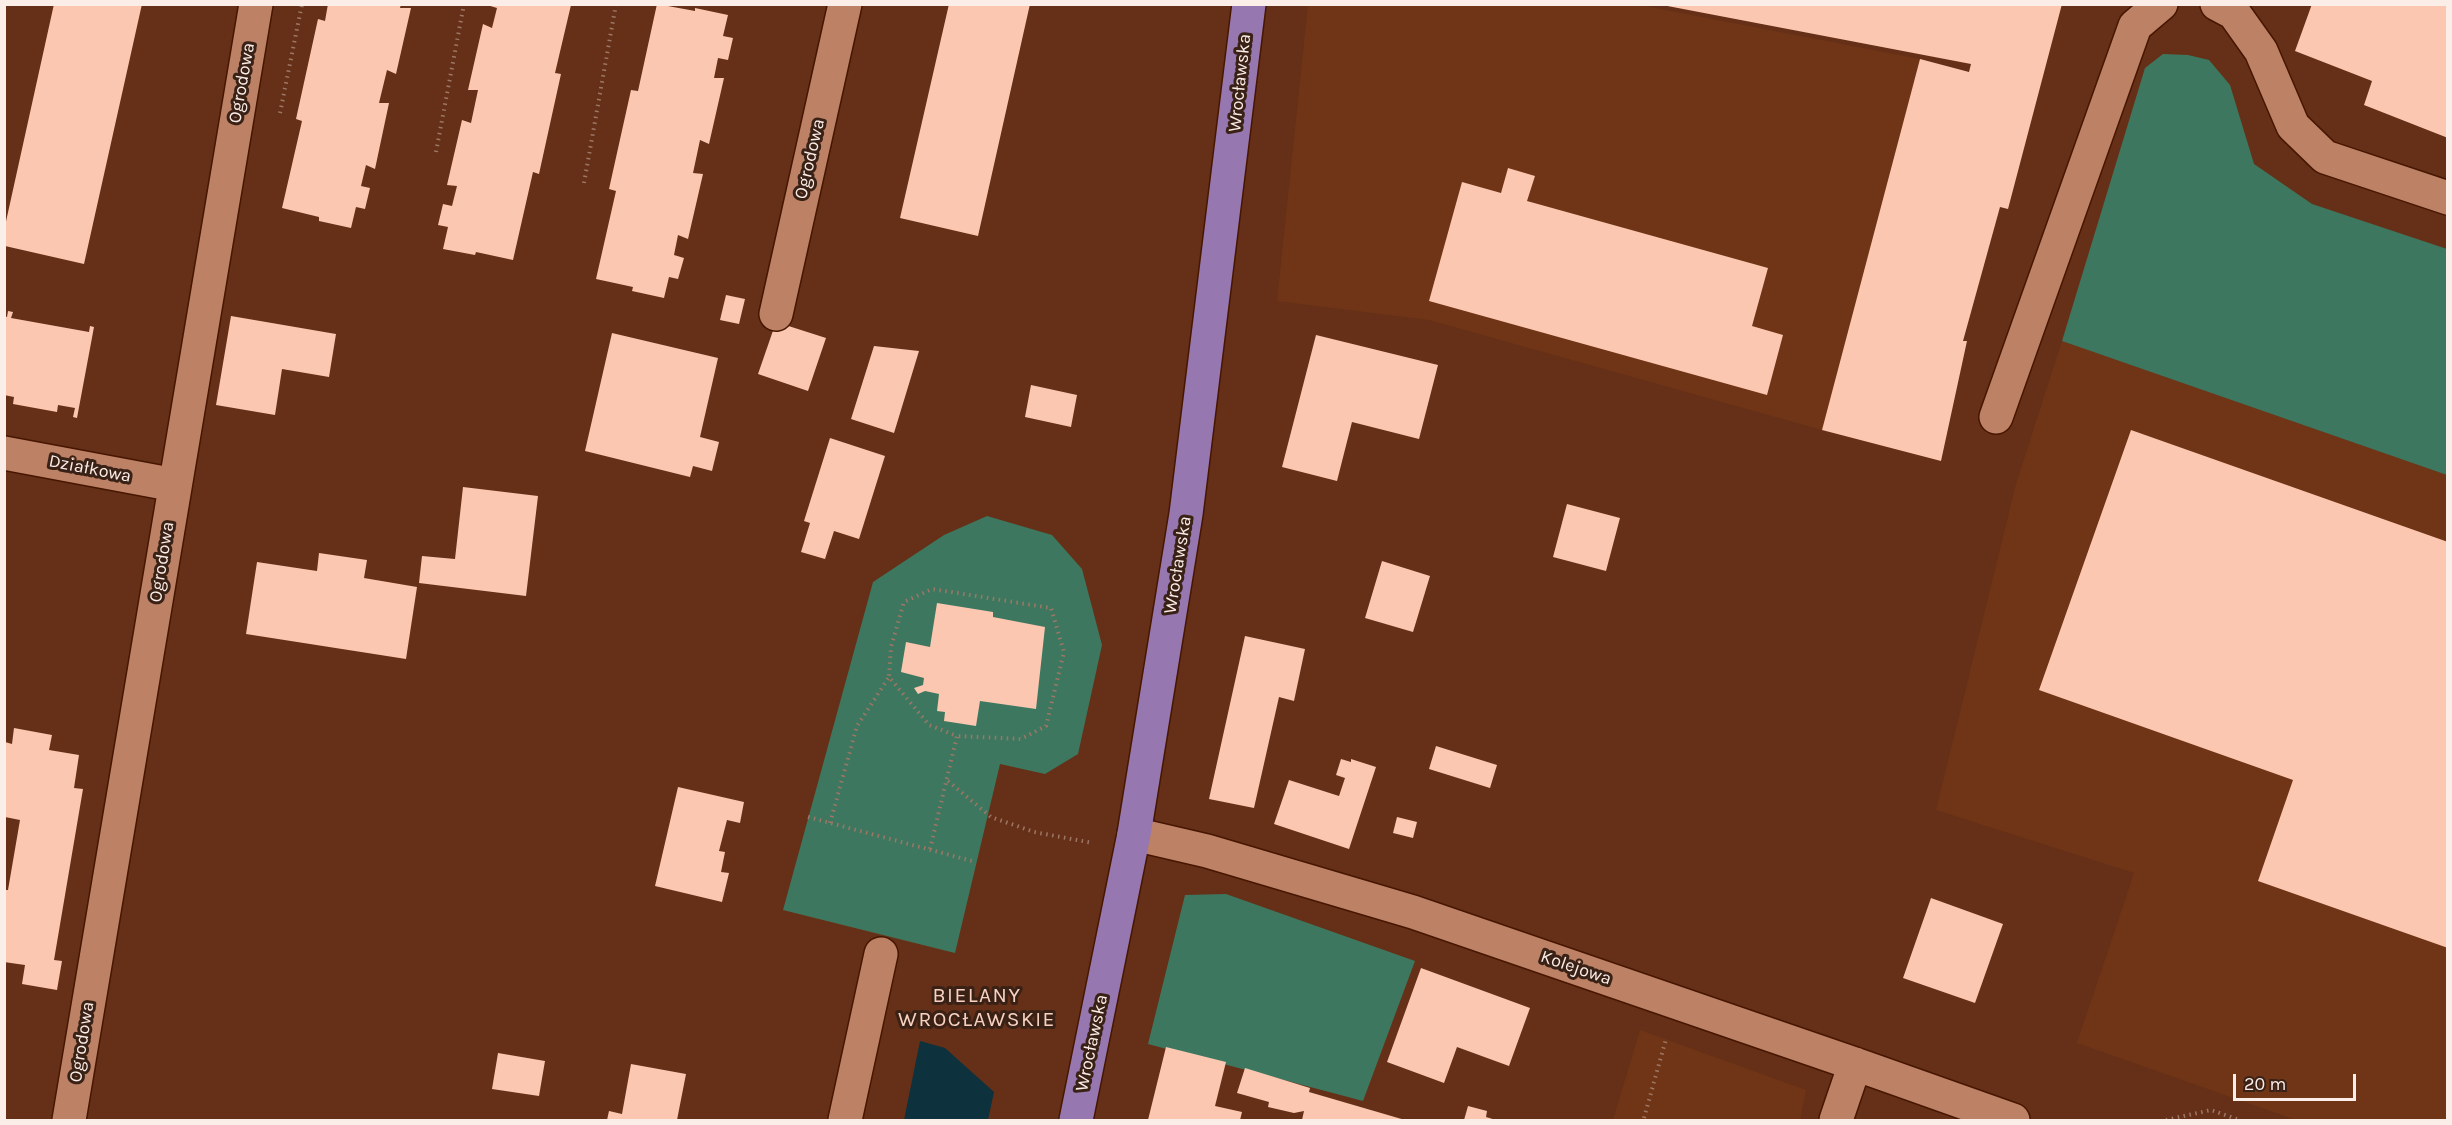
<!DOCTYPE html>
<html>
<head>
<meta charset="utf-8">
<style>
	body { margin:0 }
	#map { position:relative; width:2452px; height:1125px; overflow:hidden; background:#653017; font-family:Karla,sans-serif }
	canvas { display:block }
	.frame { position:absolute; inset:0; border:6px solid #fbede7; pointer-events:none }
	.scale { position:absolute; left:2233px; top:1074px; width:123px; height:27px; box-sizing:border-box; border:3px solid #fbede7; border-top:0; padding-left:8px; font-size:18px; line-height:21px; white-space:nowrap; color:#fbede7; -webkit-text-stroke:4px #392116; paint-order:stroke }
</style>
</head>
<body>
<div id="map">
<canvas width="2452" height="1125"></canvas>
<div class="frame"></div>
<div class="scale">20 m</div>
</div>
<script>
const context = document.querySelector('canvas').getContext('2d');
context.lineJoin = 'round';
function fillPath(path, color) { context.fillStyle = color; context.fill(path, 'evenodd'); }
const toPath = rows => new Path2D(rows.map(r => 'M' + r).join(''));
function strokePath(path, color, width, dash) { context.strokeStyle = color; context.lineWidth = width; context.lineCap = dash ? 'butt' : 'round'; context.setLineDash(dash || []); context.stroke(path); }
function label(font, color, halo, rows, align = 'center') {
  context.font = font + ' Karla,sans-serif'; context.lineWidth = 6; context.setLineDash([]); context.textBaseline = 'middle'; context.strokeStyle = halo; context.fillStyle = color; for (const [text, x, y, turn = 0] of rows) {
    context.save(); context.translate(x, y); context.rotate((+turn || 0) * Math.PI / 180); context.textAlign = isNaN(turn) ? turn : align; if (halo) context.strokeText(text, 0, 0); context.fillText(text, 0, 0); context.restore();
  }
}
fillPath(toPath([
	[1308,5,1640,5,1920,59,1822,430,1429,320,1277,301],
	[2062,341,2447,475,2447,1120,2296,1120,2077,1043,2134,873,1936,810,2016,484],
	[1640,1030,1806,1090,1800,1120,1613,1120]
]), '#703517');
fillPath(toPath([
	[2163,54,2188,55,2209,60,2230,85,2254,164,2312,204,2447,249,2447,475,2062,341,2145,68],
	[987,516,1052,535,1082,569,1102,645,1078,754,1045,774,1000,764,955,953,783,910,873,582,944,535],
	[1226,894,1415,961,1363,1101,1148,1044,1185,895]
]), '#3e775f');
fillPath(toPath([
	[920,1041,945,1048,994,1092,988,1120,904,1120]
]), '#0d313d');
fillPath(toPath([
	[54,4,142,4,84,264,5,246,5,226],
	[328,4,401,4,400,8,411,8,396,74,387,70,379,103,389,103,375,169,366,165,361,186,370,188,365,209,356,207,351,228,319,221,319,217,282,208,302,121,296,119,318,19,325,21],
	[657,4,695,11,695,8,728,15,723,36,733,38,728,60,718,58,714,78,724,78,709,144,700,140,693,173,703,174,688,239,678,235,674,255,684,258,678,279,669,277,664,298,632,291,633,287,596,279,616,191,609,189,631,90,638,91],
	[949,4,1030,4,978,236,900,218],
	[1657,4,2062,4,2008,209,2000,207,1963,341,1967,341,1941,461,1822,430,1920,59,1969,72,1971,64],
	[2312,4,2448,4,2448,138,2364,105,2372,81,2295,51],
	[487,5,571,5,555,73,561,74,539,174,533,172,513,260,476,252,475,255,443,249,448,227,438,225,443,204,452,206,457,186,447,185,462,120,471,123,478,90,468,90,483,24,492,28,497,8],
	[1508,168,1535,176,1527,201,1768,268,1752,326,1783,335,1767,395,1429,301,1462,182,1501,193],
	[726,295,745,299,739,324,720,320],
	[8,311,13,312,11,318,89,332,90,326,94,327,77,418,73,417,75,408,58,405,57,412,13,404,14,397,4,395,4,316,7,317],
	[231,316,336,334,329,377,282,369,275,415,216,405],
	[776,322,826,338,808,391,758,374],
	[612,333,718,358,700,437,719,442,712,471,693,466,690,477,585,451],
	[1316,335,1438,365,1419,439,1352,422,1337,481,1282,467],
	[874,346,919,351,894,433,851,419],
	[1031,385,1077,395,1071,427,1025,417],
	[2131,430,2448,542,2448,948,2258,881,2293,780,2039,690],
	[830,438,885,456,859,539,834,531,825,559,801,552,810,523,804,521],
	[463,487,538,496,526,596,419,583,422,556,455,559],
	[1567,504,1620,518,1606,571,1553,557],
	[319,553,367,560,364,578,417,587,406,659,246,634,257,562,317,571],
	[1382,561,1430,576,1413,632,1365,618],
	[937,603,993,612,993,617,1045,627,1036,709,980,701,976,726,944,721,945,712,937,711,939,694,925,691,918,694,914,688,923,685,924,678,901,672,906,642,930,647],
	[1245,636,1305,649,1294,701,1279,697,1254,808,1209,799],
	[14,728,52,735,49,750,79,755,74,788,83,789,54,960,62,961,57,990,22,984,25,965,4,962,4,890,8,890,20,820,5,817,5,742,12,744],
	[1436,746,1497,765,1490,788,1429,769],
	[1341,759,1351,762,1351,759,1376,767,1349,849,1274,824,1289,780,1339,796,1345,778,1336,775],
	[678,787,744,802,740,823,727,820,719,851,725,852,721,872,729,873,722,902,655,886],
	[1397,817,1417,822,1413,838,1393,833],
	[1931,898,2003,924,1975,1003,1903,978],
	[1421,968,1530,1008,1509,1066,1457,1047,1444,1083,1387,1062],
	[1166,1047,1226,1062,1215,1106,1242,1112,1240,1120,1148,1120],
	[498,1053,545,1061,539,1096,492,1089],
	[631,1064,686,1074,677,1120,607,1120,609,1111,622,1114],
	[1245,1068,1310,1088,1309,1092,1405,1120,1302,1120,1304,1111,1294,1113,1268,1107,1269,1102,1237,1093],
	[1468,1106,1487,1111,1486,1117,1496,1120,1464,1120]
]), '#fbc7b0');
const minor = toPath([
	[2217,4,2234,13,2261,51,2293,126,2325,157,2448,198],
	[776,314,845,4],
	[1996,417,2135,26,2161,4],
	[4,453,175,485],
	[1134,834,1207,851,1413,912,1855,1064,2013,1120],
	[69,1120,256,4],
	[845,1120,881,954],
	[1836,1120,1855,1064]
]);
const major = toPath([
	[1076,1120,1134,834,1186,514,1249,4]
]);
strokePath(minor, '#471600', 36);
strokePath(major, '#471600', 36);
strokePath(toPath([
	[280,113,302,4],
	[436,152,464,4],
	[584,183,616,4],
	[948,781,991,817,1034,832,1093,843],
	[808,817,976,862],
	[830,823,857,726,889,677],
	[930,849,957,736,929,725,889,677,891,647,904,602,932,589,1051,608,1064,652,1046,726,1021,739,957,736],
	[1644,1118,1666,1039],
	[2166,1120,2211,1110,2239,1120]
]), '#9d7765', 4, [1.5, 4.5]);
strokePath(minor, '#bd8166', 33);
strokePath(major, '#9677b0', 33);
label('18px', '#fbede7', '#392116', [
	["Ogrodowa",242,83,-80],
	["Wrocławska",1240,83,-84],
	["Ogrodowa",810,159,-77],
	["Działkowa",90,469,11],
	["Ogrodowa",162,562,-81],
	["Wrocławska",1178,565,-81],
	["Kolejowa",1576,968,19],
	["Ogrodowa",82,1042,-81],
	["Wrocławska",1092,1043,-78]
]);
context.letterSpacing = '1.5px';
label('21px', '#f8d1c0', '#392116', [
	["BIELANY",977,996],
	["WROCŁAWSKIE",977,1020]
]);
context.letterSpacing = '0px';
</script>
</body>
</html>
